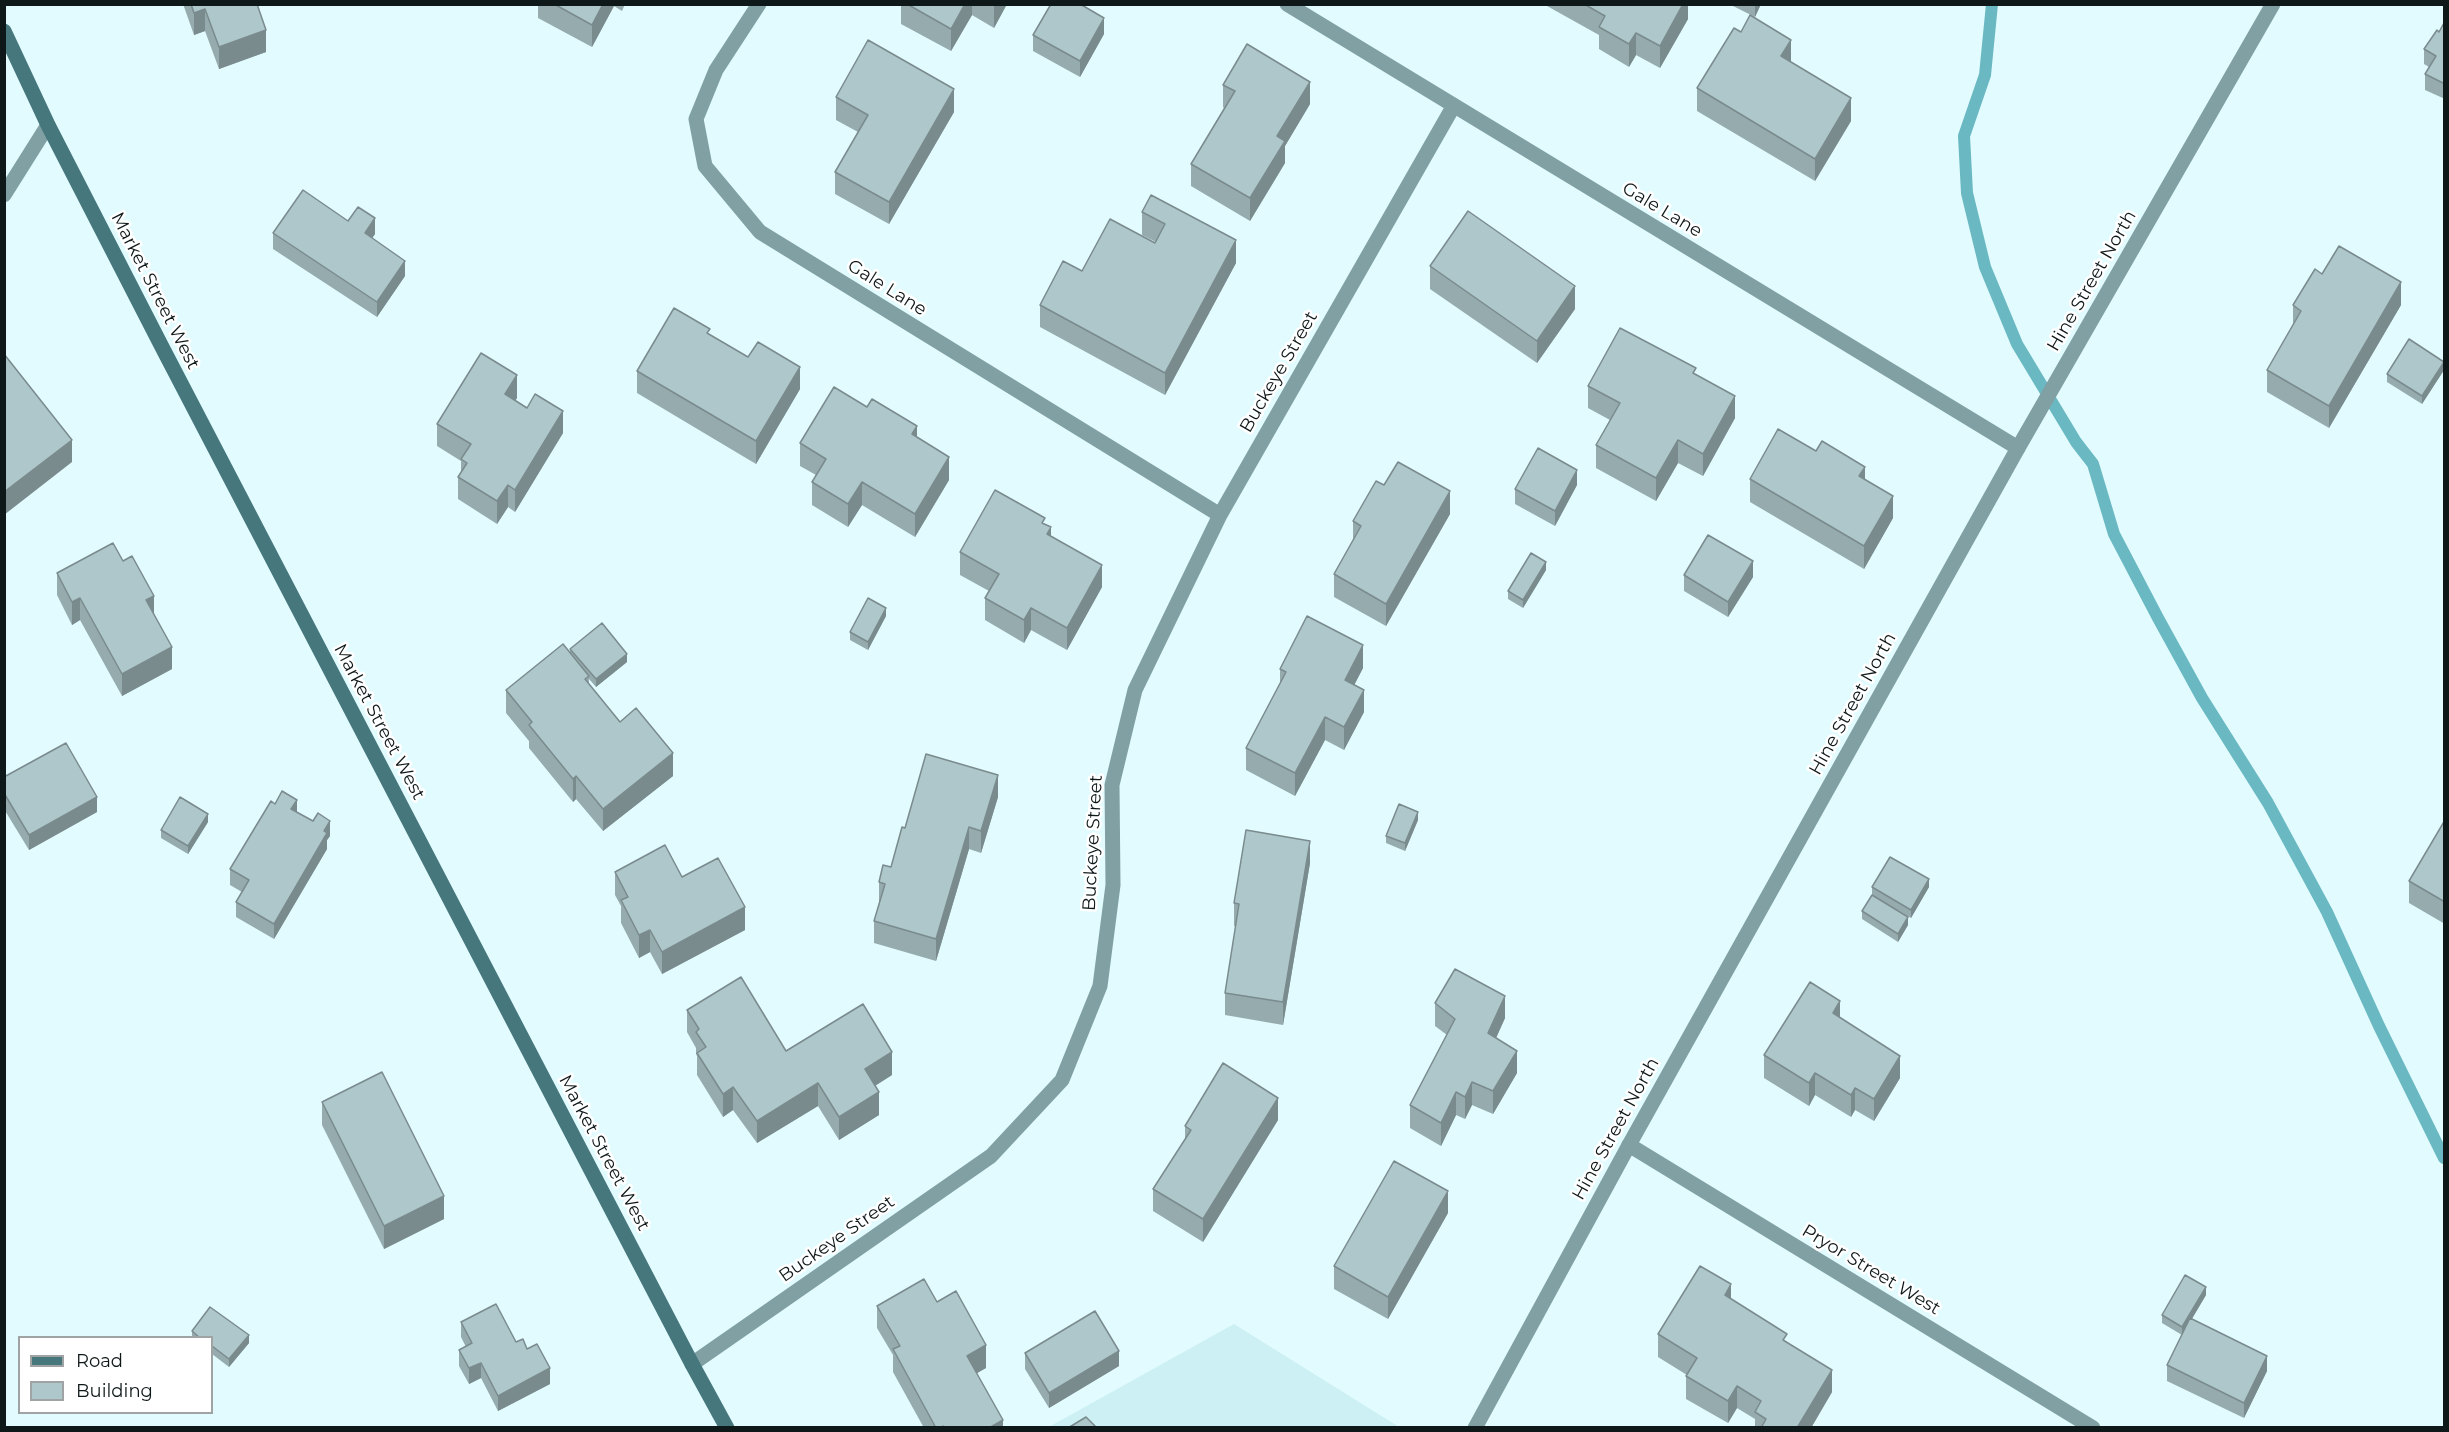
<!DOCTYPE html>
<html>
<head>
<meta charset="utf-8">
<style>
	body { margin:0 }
	#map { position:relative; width:2449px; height:1432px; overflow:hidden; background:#e2fbfe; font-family:Montserrat,sans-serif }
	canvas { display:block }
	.frame { position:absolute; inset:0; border:6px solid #0f1819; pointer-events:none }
	.legend { position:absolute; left:18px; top:1336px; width:195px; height:78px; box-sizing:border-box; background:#fff; border:2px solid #9fa3a3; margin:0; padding:8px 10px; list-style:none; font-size:18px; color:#0f1819 }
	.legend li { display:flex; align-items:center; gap:12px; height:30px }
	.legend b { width:30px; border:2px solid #9fa3a3 }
</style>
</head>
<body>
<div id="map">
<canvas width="2449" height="1432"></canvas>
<div class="frame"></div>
<ul class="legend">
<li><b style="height:8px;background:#46777d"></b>Road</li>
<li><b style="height:16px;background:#aec7ca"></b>Building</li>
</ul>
</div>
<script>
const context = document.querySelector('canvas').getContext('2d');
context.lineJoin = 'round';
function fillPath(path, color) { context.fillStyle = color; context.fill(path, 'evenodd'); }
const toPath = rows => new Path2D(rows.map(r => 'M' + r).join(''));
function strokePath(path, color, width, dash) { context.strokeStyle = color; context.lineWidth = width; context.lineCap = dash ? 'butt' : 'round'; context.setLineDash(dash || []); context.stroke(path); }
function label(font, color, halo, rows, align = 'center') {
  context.font = font + ' Montserrat,sans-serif'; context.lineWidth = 5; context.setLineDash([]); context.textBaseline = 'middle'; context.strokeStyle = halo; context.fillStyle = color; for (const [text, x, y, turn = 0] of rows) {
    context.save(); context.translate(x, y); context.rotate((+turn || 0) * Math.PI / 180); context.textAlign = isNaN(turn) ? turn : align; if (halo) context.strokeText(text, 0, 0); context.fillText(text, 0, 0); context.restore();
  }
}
fillPath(toPath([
	[1234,1324,1399,1427,1047,1428]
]), '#cdf0f4');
strokePath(toPath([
	[1992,4,1985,75,1964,136,1967,193,1985,267,2017,344,2076,442,2093,464,2114,534,2158,618,2202,698,2268,803,2327,912,2379,1026,2444,1158]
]), '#69b8c2', 12);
strokePath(toPath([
	[759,4,716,70,696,119,705,166,760,232,1220,515],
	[1287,4,2018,448],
	[4,195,48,125],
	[1629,1145,2093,1428],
	[692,1364,991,1156,1062,1080,1100,986,1113,885,1112,785,1135,690,1220,515,1453,107]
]), '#80a0a4', 15);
strokePath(toPath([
	[1475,1428,1629,1145,2018,448,2273,4]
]), '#80a0a4', 15);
strokePath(toPath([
	[4,31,48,125,162,347,692,1364,727,1428]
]), '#46777d', 15);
fillPath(toPath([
	[183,4,257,4,266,52,219,69,205,31,194,35],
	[538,4,625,4,622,11,614,6,592,47,538,18],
	[901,4,1007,4,994,28,972,15,951,51,901,24],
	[1547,4,1688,4,1688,19,1660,68,1636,55,1629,67,1599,49,1599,35,1547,6],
	[1729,4,1761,4,1755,17],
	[2445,21,2445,99,2425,90,2425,74,2429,67,2424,64,2424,49,2439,32],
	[1104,34,1080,77,1033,51,1033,35],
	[1223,85,1310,104,1285,146,1285,163,1250,221,1191,186,1191,164,1224,108,1223,107],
	[1697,88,1851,121,1815,181,1697,111],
	[836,97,954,112,889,224,835,194,835,172,858,132,836,120],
	[1142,212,1236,263,1165,395,1040,327,1040,305,1082,271,1155,243,1156,242,1142,235],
	[348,221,375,234,372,238,405,276,377,317,273,249,273,233],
	[1430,266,1575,309,1537,363,1430,289],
	[2322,274,2401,305,2329,428,2267,392,2267,370,2293,324,2293,305],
	[710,335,800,389,756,464,637,393,637,371],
	[2444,370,2422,404,2387,382,2387,374],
	[1696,374,1735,418,1703,476,1678,463,1656,501,1596,468,1596,445,1610,420,1588,408,1588,386],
	[517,398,515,401,563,433,515,512,508,507,497,524,458,499,458,477,461,472,461,461,437,446,437,424],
	[917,437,949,480,915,537,862,505,848,527,812,505,812,482,816,475,800,466,800,443],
	[1750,479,1865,479,1893,518,1864,569,1750,502],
	[1384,485,1450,514,1386,626,1334,597,1334,574,1353,540,1353,521],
	[1577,485,1555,526,1515,504,1515,489],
	[1045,524,1051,536,1102,587,1067,650,1031,630,1024,643,985,620,985,598,989,591,960,575,960,552],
	[1546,570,1523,608,1508,599,1508,591],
	[57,573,154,613,172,669,122,696,80,620,72,625,57,595],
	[1684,575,1753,577,1728,617,1684,591],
	[886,616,868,650,850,640,850,632],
	[570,649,627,662,596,687,589,679,589,684,620,722,673,776,603,831,576,799,573,802,529,748,529,741,506,713,506,690,570,653],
	[1363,668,1354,685,1364,712,1344,750,1325,740,1295,796,1246,770,1246,748,1280,683,1280,669],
	[4,777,97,812,29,850,4,809],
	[998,797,981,853,969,849,936,961,874,943,874,921,879,905,879,882,891,867,905,828],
	[275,804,297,812,330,836,327,840,327,849,274,939,236,917,236,902,242,892,230,885,230,869],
	[1418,820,1405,851,1386,843,1386,836],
	[2445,820,2445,924,2409,903,2409,881],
	[208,822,188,854,161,838,161,830],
	[1310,863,1283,1025,1225,1015,1225,993,1236,926,1234,926,1234,903],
	[615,872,682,877,745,930,662,974,650,952,639,958,621,923,621,906,615,895],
	[1872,887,1929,887,1911,918,1877,898,1908,925,1898,942,1862,919,1862,911,1872,895],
	[1435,1003,1505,1018,1496,1038,1517,1073,1493,1114,1472,1105,1465,1119,1456,1115,1441,1146,1410,1128,1410,1105,1447,1035,1435,1026],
	[687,1010,786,1051,892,1075,875,1086,879,1115,839,1140,818,1106,757,1143,733,1110,723,1117,697,1075,697,1056,696,1054,696,1048,687,1032],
	[1840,1018,1900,1078,1874,1121,1855,1110,1851,1117,1815,1095,1809,1106,1764,1078,1764,1055],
	[322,1102,444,1219,384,1249,322,1125],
	[1278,1120,1203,1242,1153,1211,1153,1189,1185,1139,1185,1126],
	[1448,1213,1388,1319,1334,1289,1334,1266],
	[2206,1295,2192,1319,2267,1371,2244,1418,2167,1381,2167,1365,2182,1335,2162,1323,2162,1315],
	[1731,1299,1787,1342,1832,1392,1811,1428,1755,1428,1755,1419,1737,1408,1728,1423,1686,1399,1686,1376,1687,1375,1658,1357,1658,1334],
	[937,1302,986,1368,976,1373,1003,1428,924,1428,893,1372,893,1355,877,1328,877,1306],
	[461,1322,516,1342,550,1384,498,1411,481,1378,469,1384,459,1366,459,1350,466,1347,461,1337],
	[192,1331,249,1343,229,1367,212,1354,212,1338,192,1338],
	[1025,1353,1119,1366,1049,1408,1025,1369]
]), '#96abae');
fillPath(toPath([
	[603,4,614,4,614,6,592,47,592,25],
	[965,4,972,4,972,15,951,51,951,29],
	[994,4,1007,4,994,28],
	[1683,4,1688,4,1688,19,1660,68,1660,46],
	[1755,4,1761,4,1755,17],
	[205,9,205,31,194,35,194,13],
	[1104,18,1104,34,1080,77,1080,61],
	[266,30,266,52,219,69,219,47],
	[1636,33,1636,55,1629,67,1629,44],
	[1791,40,1791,62,1781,56],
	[1310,82,1310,104,1285,146,1285,163,1250,221,1250,198,1277,136],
	[954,89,954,112,889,224,889,202],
	[1851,98,1851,121,1815,181,1815,159],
	[375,218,375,234,365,249,365,233],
	[1236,240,1236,263,1165,395,1165,373],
	[405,261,405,276,377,317,377,302],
	[2401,282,2401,305,2329,428,2329,406],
	[1575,286,1575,309,1537,363,1537,341],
	[2444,362,2444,370,2422,404,2422,396],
	[800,367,800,389,756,464,756,441],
	[517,375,517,398,505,417,505,394],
	[1735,396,1735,418,1703,476,1703,454],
	[563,411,563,433,515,512,515,490],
	[917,426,917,448,912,434],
	[72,440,72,462,4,515,4,492],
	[1678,440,1678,463,1656,501,1656,478],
	[949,457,949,480,915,537,915,514],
	[1865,467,1865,490,1859,476],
	[1577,470,1577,485,1555,526,1555,511],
	[862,482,862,505,848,527,848,504],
	[508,485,508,507,497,524,497,501],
	[1450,491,1450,514,1386,626,1386,604],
	[1893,496,1893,518,1864,569,1864,546],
	[1051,527,1051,550,1047,534],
	[1753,561,1753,577,1728,617,1728,602],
	[1546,562,1546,570,1523,608,1523,600],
	[1102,565,1102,587,1067,650,1067,628],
	[154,596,154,619,146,600],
	[80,598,80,620,72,625,72,602],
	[886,608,886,616,868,650,868,642],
	[1031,608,1031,630,1024,643,1024,620],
	[1363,645,1363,668,1345,703,1345,680],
	[172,647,172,669,122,696,122,674],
	[627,654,627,662,596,687,596,679],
	[1364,690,1364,712,1344,750,1344,727],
	[1325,717,1325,740,1295,796,1295,773],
	[673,753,673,776,603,831,603,809],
	[998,775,998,797,981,853,981,831],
	[576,776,576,799,573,802,573,779],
	[97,797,97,812,29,850,29,835],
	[297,800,297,815,291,809],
	[1418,812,1418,820,1405,851,1405,843],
	[208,814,208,822,188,854,188,846],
	[330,821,330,836,327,840,327,849,274,939,274,924],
	[969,827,969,849,936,961,936,939],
	[1310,841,1310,863,1283,1025,1283,1002],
	[1929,879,1929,887,1911,918,1911,910],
	[745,907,745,930,662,974,662,952],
	[1908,917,1908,925,1898,942,1898,934],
	[650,930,650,952,639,958,639,935],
	[1505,996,1505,1018,1488,1056,1488,1033],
	[1840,1001,1840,1024,1833,1013],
	[1517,1051,1517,1073,1493,1114,1493,1091],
	[892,1052,892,1075,865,1092,865,1069],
	[1900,1056,1900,1078,1874,1121,1874,1099],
	[1815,1073,1815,1095,1809,1106,1809,1083],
	[1472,1082,1472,1105,1465,1119,1465,1097],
	[818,1083,818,1106,757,1143,757,1121],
	[733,1087,733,1110,723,1117,723,1094],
	[1855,1088,1855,1110,1851,1117,1851,1095],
	[879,1092,879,1115,839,1140,839,1117],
	[1456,1092,1456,1115,1441,1146,1441,1123],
	[1278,1098,1278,1120,1203,1242,1203,1219],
	[1448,1191,1448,1213,1388,1319,1388,1297],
	[444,1196,444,1219,384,1249,384,1226],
	[1731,1284,1731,1306,1725,1295],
	[2206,1287,2206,1295,2182,1335,2182,1327],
	[249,1335,249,1343,229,1367,229,1359],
	[986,1345,986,1368,967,1379,967,1356],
	[1119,1351,1119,1366,1049,1408,1049,1393],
	[2267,1356,2267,1371,2244,1418,2244,1403],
	[481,1363,481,1378,469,1384,469,1368],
	[550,1368,550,1384,498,1411,498,1396],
	[1832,1370,1832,1392,1811,1428,1797,1428],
	[1737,1386,1737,1408,1728,1423,1728,1401],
	[1003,1420,1003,1428,989,1428]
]), '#7a8b8d');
const building = toPath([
	[191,4,257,4,266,30,219,47,205,9,194,13,191,4],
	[554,4,603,4,592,25,554,4],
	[907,4,965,4,951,29,907,4],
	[1051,4,1080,4,1104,18,1080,61,1033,35,1051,4],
	[1584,4,1683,4,1660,46,1636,33,1629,44,1599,27,1605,16,1584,4],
	[1750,15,1791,40,1781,56,1851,98,1815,159,1697,88,1734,28,1741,32,1750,15],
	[2445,21,2445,84,2425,74,2436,56,2424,49,2437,30,2439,32,2445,21],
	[868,40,954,89,889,202,835,172,868,115,836,97,868,40],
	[1247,44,1310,82,1277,136,1285,141,1250,198,1191,164,1235,91,1223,85,1247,44],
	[303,190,348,221,358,207,375,218,365,233,405,261,377,302,273,233,303,190],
	[1151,195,1236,240,1165,373,1040,305,1063,261,1082,271,1110,219,1155,243,1165,224,1142,212,1151,195],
	[1468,211,1575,286,1537,341,1430,266,1468,211],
	[2339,246,2401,282,2329,406,2267,370,2301,311,2293,305,2315,269,2322,274,2339,246],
	[674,308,710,329,707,333,748,357,758,342,800,367,756,441,637,371,674,308],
	[1620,328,1696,368,1693,373,1735,396,1703,454,1678,440,1656,478,1596,445,1620,403,1588,386,1620,328],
	[2409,339,2444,362,2422,396,2387,374,2409,339],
	[481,353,517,375,505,394,527,408,535,394,563,411,515,490,508,485,497,501,458,477,467,463,461,459,471,444,437,424,481,353],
	[4,354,72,440,4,492,4,354],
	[834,387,867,407,872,399,917,426,912,434,949,457,915,514,862,482,848,504,812,482,826,459,800,443,834,387],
	[1778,429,1816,451,1822,441,1865,467,1859,476,1893,496,1864,546,1750,479,1778,429],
	[1538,448,1577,470,1555,511,1515,489,1538,448],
	[1398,462,1450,491,1386,604,1334,574,1361,526,1353,521,1376,481,1384,485,1398,462],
	[995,490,1045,518,1042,523,1051,527,1047,534,1102,565,1067,628,1031,608,1024,620,985,598,999,574,960,552,995,490],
	[1708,535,1753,561,1728,602,1684,575,1708,535],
	[113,543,123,561,132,556,154,596,146,600,172,647,122,674,80,598,72,602,57,573,113,543],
	[1531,553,1546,562,1523,600,1508,591,1531,553],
	[868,598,886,608,868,642,850,632,868,598],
	[1307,616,1363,645,1345,680,1364,690,1344,727,1325,717,1295,773,1246,748,1286,672,1280,669,1307,616],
	[602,623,627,654,596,679,570,649,602,623],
	[563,644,589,676,585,679,620,722,636,708,673,753,603,809,576,776,573,779,529,725,532,722,506,690,563,644],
	[66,743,97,797,29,835,4,793,4,777,66,743],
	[926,754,998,775,981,831,969,827,936,939,874,921,885,884,879,882,883,865,891,867,902,827,905,828,926,754],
	[282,791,297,800,291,809,313,821,318,813,330,821,324,831,327,833,274,924,236,902,249,880,230,869,271,801,275,804,282,791],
	[180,797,208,814,188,846,161,830,180,797],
	[1399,804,1418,812,1405,843,1386,836,1399,804],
	[2445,820,2445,902,2409,881,2445,820],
	[1246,830,1310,841,1283,1002,1225,993,1239,904,1234,903,1246,830],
	[665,845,682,877,718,858,745,907,662,952,650,930,639,935,621,900,628,897,615,872,665,845],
	[1890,857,1929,879,1911,910,1872,887,1890,857],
	[1872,895,1908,917,1898,934,1862,911,1872,895],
	[1455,969,1505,996,1488,1033,1517,1051,1493,1091,1472,1082,1465,1097,1456,1092,1441,1123,1410,1105,1455,1019,1435,1003,1455,969],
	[741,977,786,1051,863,1004,892,1052,865,1069,879,1092,839,1117,818,1083,757,1121,733,1087,723,1094,697,1053,706,1047,696,1032,699,1029,687,1010,741,977],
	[1810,982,1840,1001,1833,1013,1900,1056,1874,1099,1855,1088,1851,1095,1815,1073,1809,1083,1764,1055,1810,982],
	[1223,1063,1278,1098,1203,1219,1153,1189,1191,1130,1185,1126,1223,1063],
	[382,1072,444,1196,384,1226,322,1102,382,1072],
	[1394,1161,1448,1191,1388,1297,1334,1266,1394,1161],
	[1700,1266,1731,1284,1725,1295,1787,1334,1783,1340,1832,1370,1797,1428,1761,1428,1766,1419,1755,1412,1761,1401,1737,1386,1728,1401,1686,1376,1697,1358,1658,1334,1700,1266],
	[2185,1275,2206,1287,2182,1327,2162,1315,2185,1275],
	[924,1279,937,1302,956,1291,986,1345,967,1356,1003,1420,989,1428,944,1428,943,1426,940,1428,936,1428,893,1349,900,1346,877,1306,924,1279],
	[496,1304,516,1342,523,1339,527,1349,537,1344,550,1368,498,1396,481,1363,469,1368,459,1350,472,1343,461,1322,496,1304],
	[210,1307,249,1335,229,1359,212,1346,212,1338,200,1338,192,1331,210,1307],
	[1095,1311,1119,1351,1049,1393,1025,1353,1095,1311],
	[2190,1318,2267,1356,2244,1403,2167,1365,2190,1318],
	[1086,1417,1097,1428,1068,1428,1086,1417]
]);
fillPath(building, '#aec7ca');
strokePath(building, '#7a8b8d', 1.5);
label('18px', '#0f1819', '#fff', [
	["Gale Lane",1662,210,31],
	["Hine Street North",2092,281,-60],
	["Gale Lane",887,288,32],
	["Market Street West",155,291,63],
	["Buckeye Street",1279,372,-60],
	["Hine Street North",1853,704,-61],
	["Market Street West",379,722,62],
	["Buckeye Street",1093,843,-87],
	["Hine Street North",1616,1129,-61],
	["Market Street West",604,1153,62],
	["Buckeye Street",837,1239,-35],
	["Pryor Street West",1871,1270,31]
]);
</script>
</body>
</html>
